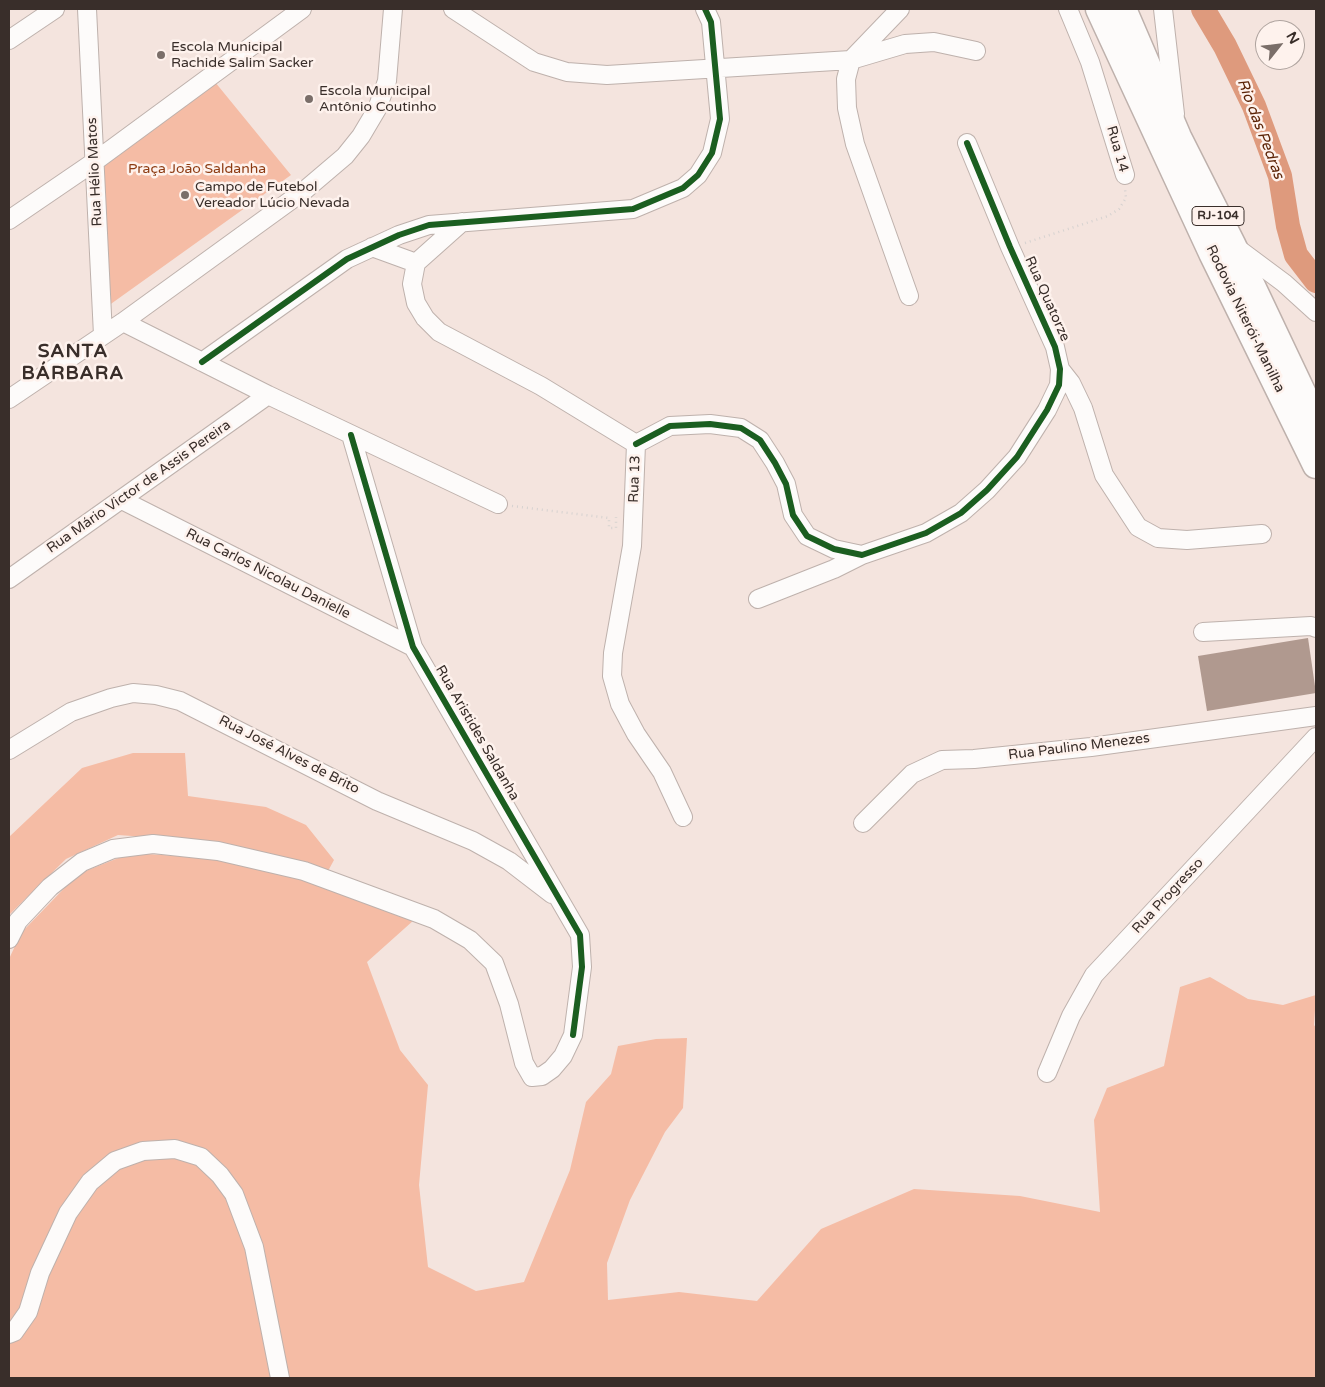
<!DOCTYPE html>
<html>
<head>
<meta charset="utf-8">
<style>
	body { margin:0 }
	#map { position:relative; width:1325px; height:1387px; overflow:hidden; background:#f4e4de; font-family:"Varela Round",sans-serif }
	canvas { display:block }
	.frame { position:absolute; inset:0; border:10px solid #392e2a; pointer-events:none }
	.north { position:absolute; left:1255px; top:20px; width:50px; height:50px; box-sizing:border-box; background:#fef2ed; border:1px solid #afa49f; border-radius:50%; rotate:61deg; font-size:14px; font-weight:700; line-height:20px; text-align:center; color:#392e2a }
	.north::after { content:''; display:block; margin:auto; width:18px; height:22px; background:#7a6e69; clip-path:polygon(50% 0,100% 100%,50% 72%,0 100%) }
</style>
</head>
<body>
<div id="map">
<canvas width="1325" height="1387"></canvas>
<div class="frame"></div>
<div class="north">N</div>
</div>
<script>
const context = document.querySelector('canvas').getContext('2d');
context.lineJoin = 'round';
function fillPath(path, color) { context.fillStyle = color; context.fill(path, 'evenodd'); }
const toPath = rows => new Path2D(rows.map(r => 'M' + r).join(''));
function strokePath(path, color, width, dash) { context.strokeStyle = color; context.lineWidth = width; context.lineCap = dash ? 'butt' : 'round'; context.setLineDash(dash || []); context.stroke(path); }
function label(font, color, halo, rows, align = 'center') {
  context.font = font + ' "Varela Round",sans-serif'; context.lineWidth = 5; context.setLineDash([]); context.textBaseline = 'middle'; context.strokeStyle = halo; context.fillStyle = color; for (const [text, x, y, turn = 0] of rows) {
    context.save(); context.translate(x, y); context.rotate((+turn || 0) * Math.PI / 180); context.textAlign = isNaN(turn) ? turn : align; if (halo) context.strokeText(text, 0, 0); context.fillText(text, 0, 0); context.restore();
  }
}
fillPath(toPath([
	[215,82,291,175,108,306,102,166],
	[133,753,185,753,188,796,266,807,306,825,334,860,328,871,215,842,118,835,66,859,9,915,9,837,82,768],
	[131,853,226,859,326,886,414,920,367,962,400,1050,428,1085,419,1185,428,1267,476,1291,524,1282,570,1170,586,1102,611,1074,618,1046,656,1039,687,1038,683,1108,665,1132,630,1200,607,1263,608,1300,679,1292,757,1301,821,1229,914,1189,1020,1196,1100,1212,1094,1120,1107,1088,1164,1066,1180,987,1210,977,1248,999,1283,1005,1316,995,1314,1025,1316,1028,1316,1378,9,1378,9,959,21,933,78,874]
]), '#f5bca5');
strokePath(toPath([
	[1203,9,1225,46,1254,106,1280,176,1288,226,1296,255,1316,281]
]), '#de9a7d', 24);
fillPath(toPath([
	[1308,638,1316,693,1207,711,1198,656]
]), '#b0998f');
const minor = toPath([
	[87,9,103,335],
	[453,9,534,62,567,72,607,75,851,60,905,44,934,42,976,51],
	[900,9,851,60,846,79,847,108,855,144,909,296],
	[1068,9,1090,62,1125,175],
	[1163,9,1175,114],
	[9,40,55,9],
	[9,220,94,162,302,9],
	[372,247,416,263,412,284,416,303,425,318,439,332,541,386,636,444],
	[1237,248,1284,283,1316,312],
	[416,263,462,222],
	[123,322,268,395,498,504],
	[202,362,347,259,399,235,429,225,633,209,683,188,698,175,712,153,720,119,711,22,705,9],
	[1060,369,1071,383,1083,408,1104,475,1138,527,1158,538,1187,540,1262,534],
	[9,399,123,322,305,190,345,156,361,136,377,109,387,81,393,9],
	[636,444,670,426,710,424,741,428,760,440,775,463,786,484,793,515,807,536,834,549,862,555,926,533,961,513,987,490,1017,457,1047,410,1059,385,1060,369,1055,347,1010,247,967,143],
	[636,444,632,546,613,653,612,676,620,704,636,734,662,772,683,817],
	[122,500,413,647],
	[9,579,268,395],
	[758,599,834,569,862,555],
	[1203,632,1311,626,1316,628],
	[9,750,71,712,111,698,133,693,156,695,180,701,377,801,473,841,509,861,552,894],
	[863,823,912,774,942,760,974,759,1091,747,1316,716],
	[9,939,18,921,50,887,82,862,113,849,153,844,218,851,304,871,434,919,470,940,494,963,509,1004,524,1063,532,1077,542,1076,552,1069,563,1056,573,1035,582,967,580,935,413,647,351,435],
	[1047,1073,1071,1016,1094,975,1316,737],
	[9,1334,14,1332,28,1312,40,1273,68,1213,90,1182,115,1161,143,1151,175,1149,201,1157,220,1175,234,1194,254,1247,280,1378]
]);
const highway = toPath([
	[1099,9,1212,253,1316,465],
	[1123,9,1178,137,1232,244,1316,421]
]);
strokePath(minor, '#beb1ac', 20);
strokePath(highway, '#beb1ac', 29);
strokePath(toPath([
	[1025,243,1108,216,1119,209,1126,198,1125,189],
	[512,506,609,518,609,528,616,528,616,517]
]), '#d6d2d0', 2.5, [1, 4]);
strokePath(minor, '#fdfbfa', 18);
strokePath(highway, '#fdfbfa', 26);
strokePath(toPath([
	[202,362,347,259,399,235,429,225,633,209,683,188,698,175,712,153,720,119,711,22,705,9],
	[351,435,413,647,580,935,582,967,573,1035],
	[636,444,670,426,710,424,741,428,760,440,775,463,786,484,793,515,807,536,834,549,862,555,926,533,961,513,987,490,1017,457,1047,410,1059,385,1060,369,1055,347,1010,247,967,143]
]), '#1b5e20', 6);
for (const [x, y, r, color] of [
	[161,55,5,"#7a6e69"],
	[309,99,5,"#7a6e69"],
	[185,195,5,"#7a6e69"]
]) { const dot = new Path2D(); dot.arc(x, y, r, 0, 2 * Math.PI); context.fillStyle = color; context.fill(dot); strokePath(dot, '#fef2ed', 2); }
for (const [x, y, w] of [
	[1218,216,52]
]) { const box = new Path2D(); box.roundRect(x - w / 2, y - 9.5, w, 19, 4); context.fillStyle = '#fef2ed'; context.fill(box); strokePath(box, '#392e2a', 1); }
label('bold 12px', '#392e2a', null, [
	["RJ-104",1218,216]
]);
label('14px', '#392e2a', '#fef2ed', [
	["Escola Municipal",171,47],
	["Rachide Salim Sacker",171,63],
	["Escola Municipal",319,91],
	["Antônio Coutinho",319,107],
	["Campo de Futebol",195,187],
	["Vereador Lúcio Nevada",195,203]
], 'left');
label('14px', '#392e2a', '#fef2ed', [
	["Rua 14",1117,149,74],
	["Rua Hélio Matos",95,172,-93],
	["Rua Quatorze",1047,299,66],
	["Rodovia Niterói-Manilha",1245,319,64],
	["Rua 13",635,479,-88],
	["Rua Mário Victor de Assis Pereira",139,487,-35],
	["Rua Carlos Nicolau Danielle",268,574,27],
	["Rua Aristides Saldanha",477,733,60],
	["Rua Paulino Menezes",1079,747,-7],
	["Rua José Alves de Brito",289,755,27],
	["Rua Progresso",1168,896,-47]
]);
label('14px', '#8d3b12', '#fef2ed', [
	["Praça João Saldanha",197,169]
]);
label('italic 15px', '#5d2407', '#fef2ed', [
	["Rio das Pedras",1260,129,69]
]);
context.letterSpacing = '1px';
label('bold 19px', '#392e2a', '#fef2ed', [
	["SANTA",73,352],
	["BÁRBARA",73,374]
]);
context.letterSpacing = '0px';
</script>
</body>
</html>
